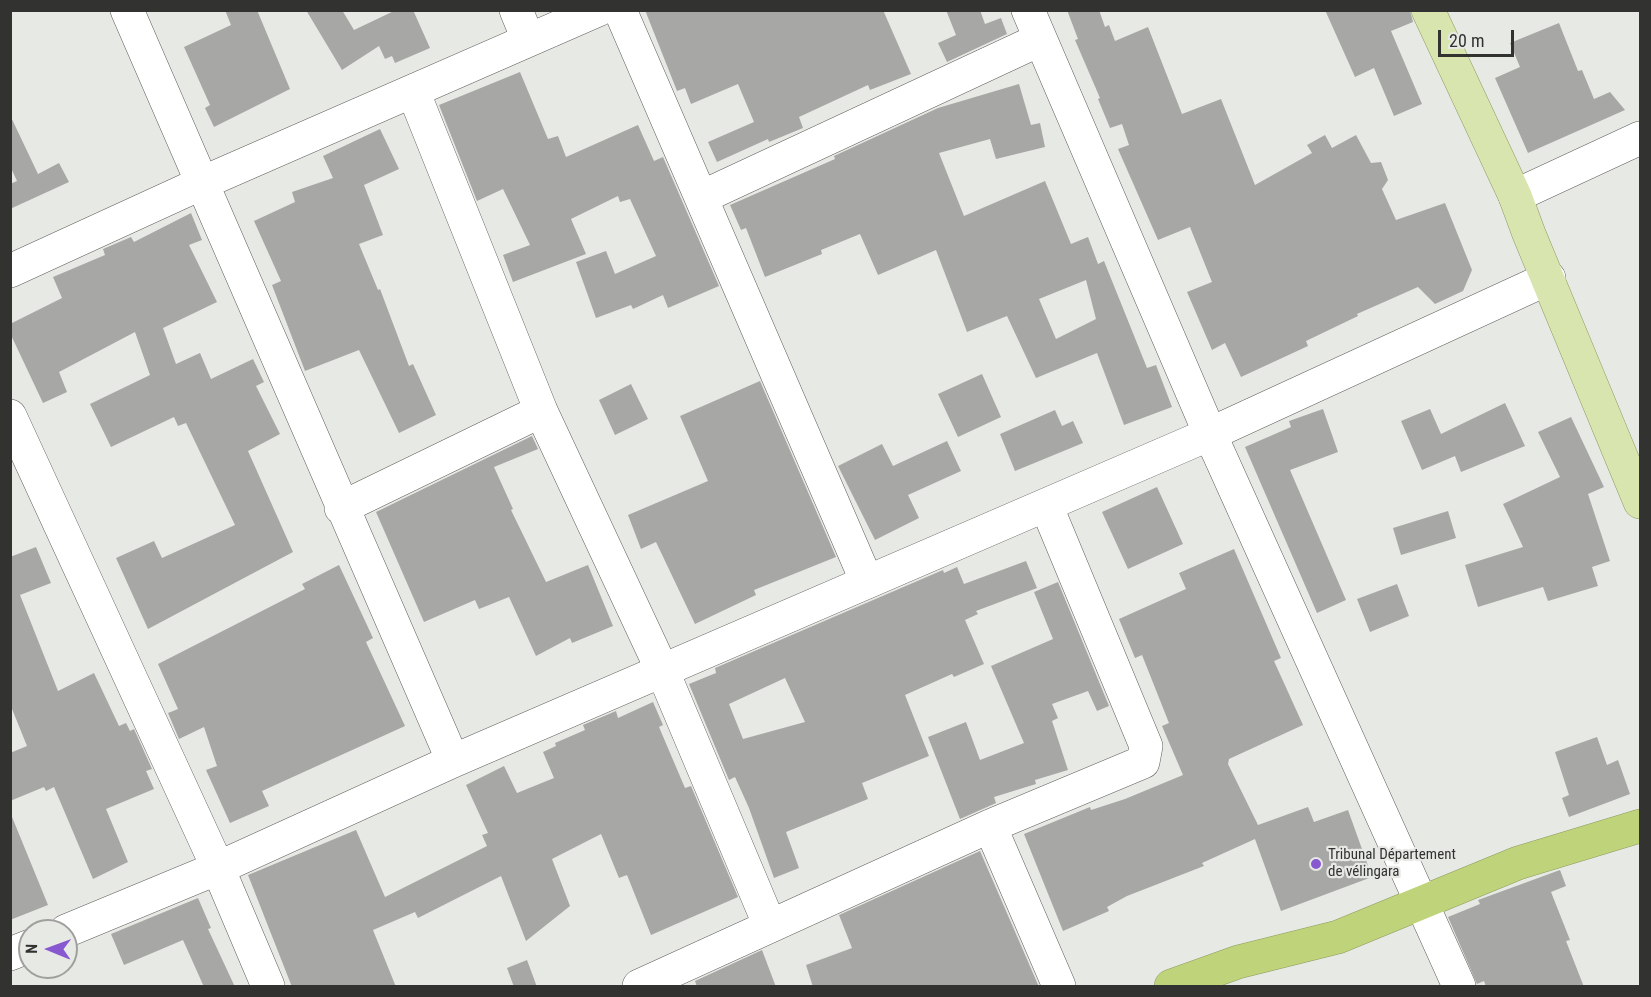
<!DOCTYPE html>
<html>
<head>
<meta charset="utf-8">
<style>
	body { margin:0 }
	#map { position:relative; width:1651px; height:997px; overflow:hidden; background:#e7e9e5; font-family:"Roboto Condensed",sans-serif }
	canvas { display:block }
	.frame { position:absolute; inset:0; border:12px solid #323331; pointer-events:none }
	.north { position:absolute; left:18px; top:919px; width:60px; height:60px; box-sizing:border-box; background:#e7e9e5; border:2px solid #9fa09d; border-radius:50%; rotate:271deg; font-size:16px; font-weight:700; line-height:24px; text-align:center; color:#323331 }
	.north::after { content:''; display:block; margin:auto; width:21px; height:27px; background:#8858d1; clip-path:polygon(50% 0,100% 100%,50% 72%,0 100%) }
	.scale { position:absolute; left:1438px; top:30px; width:76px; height:27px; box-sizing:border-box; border:3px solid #323331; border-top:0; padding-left:8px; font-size:18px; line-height:21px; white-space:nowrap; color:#323331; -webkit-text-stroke:4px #e7e9e5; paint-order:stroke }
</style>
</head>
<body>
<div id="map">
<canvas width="1651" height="997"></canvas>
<div class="frame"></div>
<div class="north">N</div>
<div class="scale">20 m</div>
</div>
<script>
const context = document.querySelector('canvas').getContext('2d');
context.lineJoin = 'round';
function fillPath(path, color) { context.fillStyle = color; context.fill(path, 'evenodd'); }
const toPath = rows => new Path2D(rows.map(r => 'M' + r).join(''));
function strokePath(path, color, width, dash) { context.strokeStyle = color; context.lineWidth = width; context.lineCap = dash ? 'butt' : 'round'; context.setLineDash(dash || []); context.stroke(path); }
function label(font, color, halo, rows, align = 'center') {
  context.font = font + ' "Roboto Condensed",sans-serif'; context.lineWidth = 4.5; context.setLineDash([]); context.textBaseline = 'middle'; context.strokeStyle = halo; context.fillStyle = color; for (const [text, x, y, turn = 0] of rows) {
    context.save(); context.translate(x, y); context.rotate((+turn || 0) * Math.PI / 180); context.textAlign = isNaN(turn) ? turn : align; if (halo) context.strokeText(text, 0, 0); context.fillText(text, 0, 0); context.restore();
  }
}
fillPath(toPath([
	[225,10,257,10,290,89,214,127,205,108,210,105,184,47,231,25],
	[306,10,342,10,354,30,396,10,413,10,430,48,395,63,392,56,385,59,379,46,342,70],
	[645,10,883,10,911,74,870,90,868,85,799,117,803,128,769,142,768,139,717,162,708,142,754,122,738,84,691,104,685,88,677,91],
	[946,10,980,10,985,24,1001,18,1007,34,947,62,938,43,956,35],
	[1067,10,1099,10,1105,27,1109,25,1115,41,1148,27,1182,114,1221,99,1255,185,1312,153,1307,145,1325,135,1332,148,1356,135,1371,163,1381,162,1388,180,1382,189,1396,220,1445,203,1472,270,1463,291,1435,304,1418,287,1357,314,1358,316,1306,341,1308,346,1241,377,1225,343,1212,350,1187,292,1212,282,1190,227,1158,240,1118,149,1129,145,1122,124,1110,128,1098,99,1100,98,1075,40,1078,39],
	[1325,10,1410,10,1413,22,1391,31,1422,104,1394,116,1374,68,1355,77],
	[1559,23,1578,71,1582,70,1594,99,1610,92,1625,110,1528,153,1495,78,1520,67,1510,43],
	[520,72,548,139,558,136,566,157,638,125,654,161,663,157,719,286,668,308,663,295,633,309,631,305,596,318,576,262,606,251,615,274,656,256,630,199,620,202,618,196,571,219,586,254,513,282,503,255,530,245,503,189,477,201,439,105],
	[1019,84,1031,125,1040,123,1045,147,996,159,990,139,939,153,964,216,1045,181,1071,244,1088,237,1098,264,1104,261,1147,368,1156,365,1172,407,1124,425,1097,353,1036,378,1007,316,967,332,936,250,878,275,860,234,821,250,822,254,765,277,746,228,741,230,730,205,835,159,834,156,938,108],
	[1086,280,1096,319,1056,339,1039,299],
	[10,115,38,174,59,163,69,182,10,209,10,184,17,181,10,166],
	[380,129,399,169,364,185,383,235,359,244,378,290,380,289,409,366,413,364,436,415,399,433,359,350,305,371,272,285,281,281,254,221,295,202,292,192,333,178,323,156],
	[191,213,202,240,189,245,217,302,163,328,176,364,200,353,211,379,253,359,264,382,256,386,280,434,248,451,293,552,148,629,116,558,154,541,162,558,235,525,186,423,178,426,174,417,111,447,90,404,150,375,135,332,59,372,67,392,43,403,10,333,10,324,62,298,53,277,105,255,103,249,131,237,134,242],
	[982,374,1001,417,958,437,938,394],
	[760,381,836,557,754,590,756,595,695,624,656,542,641,549,628,515,708,481,680,416],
	[631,384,648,419,615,435,599,400],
	[1505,403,1525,446,1461,472,1455,456,1422,470,1401,421,1430,409,1441,434],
	[1323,409,1338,452,1290,470,1346,600,1317,613,1245,447,1291,427,1289,421],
	[1055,410,1062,426,1073,421,1083,443,1015,471,1000,434],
	[1571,417,1604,487,1588,494,1610,561,1592,567,1598,586,1548,601,1543,587,1478,607,1465,565,1523,547,1503,504,1560,477,1538,432],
	[532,436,538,449,494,467,513,509,511,510,546,582,588,565,613,626,572,643,570,638,536,656,509,597,479,609,475,600,424,622,376,512],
	[947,441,961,471,908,495,919,518,875,540,838,466,882,444,893,466],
	[1157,487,1183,544,1128,569,1102,512],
	[1448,511,1456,538,1401,555,1393,528],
	[36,547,51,583,20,595,58,691,94,673,119,726,126,723,130,731,134,729,152,769,146,771,154,789,106,809,128,862,93,879,54,787,46,791,44,787,10,801,10,753,27,746,10,704,10,557],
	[1234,549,1281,658,1274,661,1303,725,1229,759,1228,764,1258,825,1308,807,1314,822,1348,810,1372,877,1281,911,1255,839,1202,863,1204,866,1127,896,1107,907,1109,911,1063,931,1024,834,1090,807,1091,810,1125,799,1183,775,1162,726,1169,723,1142,655,1135,658,1119,619,1186,589,1179,573],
	[1026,561,1037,588,976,611,978,614,965,620,984,664,954,677,952,674,905,695,929,756,862,783,868,799,786,832,799,868,774,878,749,808,735,777,729,780,689,684,716,673,715,668,943,570,944,573,957,567,964,584],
	[785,678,805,722,743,739,729,704],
	[339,565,373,638,366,642,405,726,262,791,269,806,230,823,206,770,217,766,204,727,179,739,168,713,178,709,158,664,305,589,302,584],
	[1058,582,1109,706,1097,711,1088,691,1052,704,1058,718,1052,721,1068,770,1035,780,1036,784,994,797,996,803,960,819,928,737,966,722,980,760,1024,743,991,666,1053,639,1034,592],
	[1397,584,1409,616,1370,632,1357,599],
	[653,702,663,725,659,727,685,788,691,786,738,897,651,935,627,875,619,878,601,834,552,859,570,906,526,941,501,876,418,918,415,912,373,930,396,987,292,987,248,875,356,830,385,897,487,846,482,835,488,833,466,785,504,766,517,793,554,778,543,752,556,746,555,743,585,730,583,725,616,711,618,718],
	[1597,737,1607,765,1618,760,1630,794,1569,817,1562,798,1569,795,1555,752],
	[10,812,48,905,10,920],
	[980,851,1039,987,813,987,806,965,852,948,839,915],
	[1560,870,1566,886,1551,892,1570,940,1566,941,1584,987,1486,987,1484,981,1477,984,1448,917,1480,904,1478,900],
	[198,898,211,928,208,929,235,987,204,987,183,940,124,965,111,934],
	[762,950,776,987,697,987,695,981],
	[527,960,537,987,514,987,507,968]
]), '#a7a8a5');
const minor = toPath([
	[127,10,453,761],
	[516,10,528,39],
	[620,10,867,582],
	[1028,10,1210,434,1459,986],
	[413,91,541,411,663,672,770,926],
	[1515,196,1640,138],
	[702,197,1039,40],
	[10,271,202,183,598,10],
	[10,416,218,868,268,986],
	[341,508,541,411],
	[990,826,1059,986],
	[66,931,218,868,453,761,1210,434,1549,278],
	[10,954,30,946],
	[639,986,990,826,1143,762,1146,746,1046,505]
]);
const major = toPath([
	[1428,10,1515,196,1529,234,1640,502]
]);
const highway = toPath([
	[1171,986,1238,962,1338,937,1518,863,1640,826]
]);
strokePath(minor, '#5e5f5c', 34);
strokePath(major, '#8e9b60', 34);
strokePath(highway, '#8e9b60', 34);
strokePath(minor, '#fff', 33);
strokePath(major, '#d9e5af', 33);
strokePath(highway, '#bfd37a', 33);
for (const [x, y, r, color] of [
	[1316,864,6,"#8858d1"]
]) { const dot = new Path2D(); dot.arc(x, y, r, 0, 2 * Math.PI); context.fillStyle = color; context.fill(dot); strokePath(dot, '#e7e9e5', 2); }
label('15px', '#323331', '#e7e9e5', [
	["Tribunal Département",1328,855],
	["de vélingara",1328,872]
], 'left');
</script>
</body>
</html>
